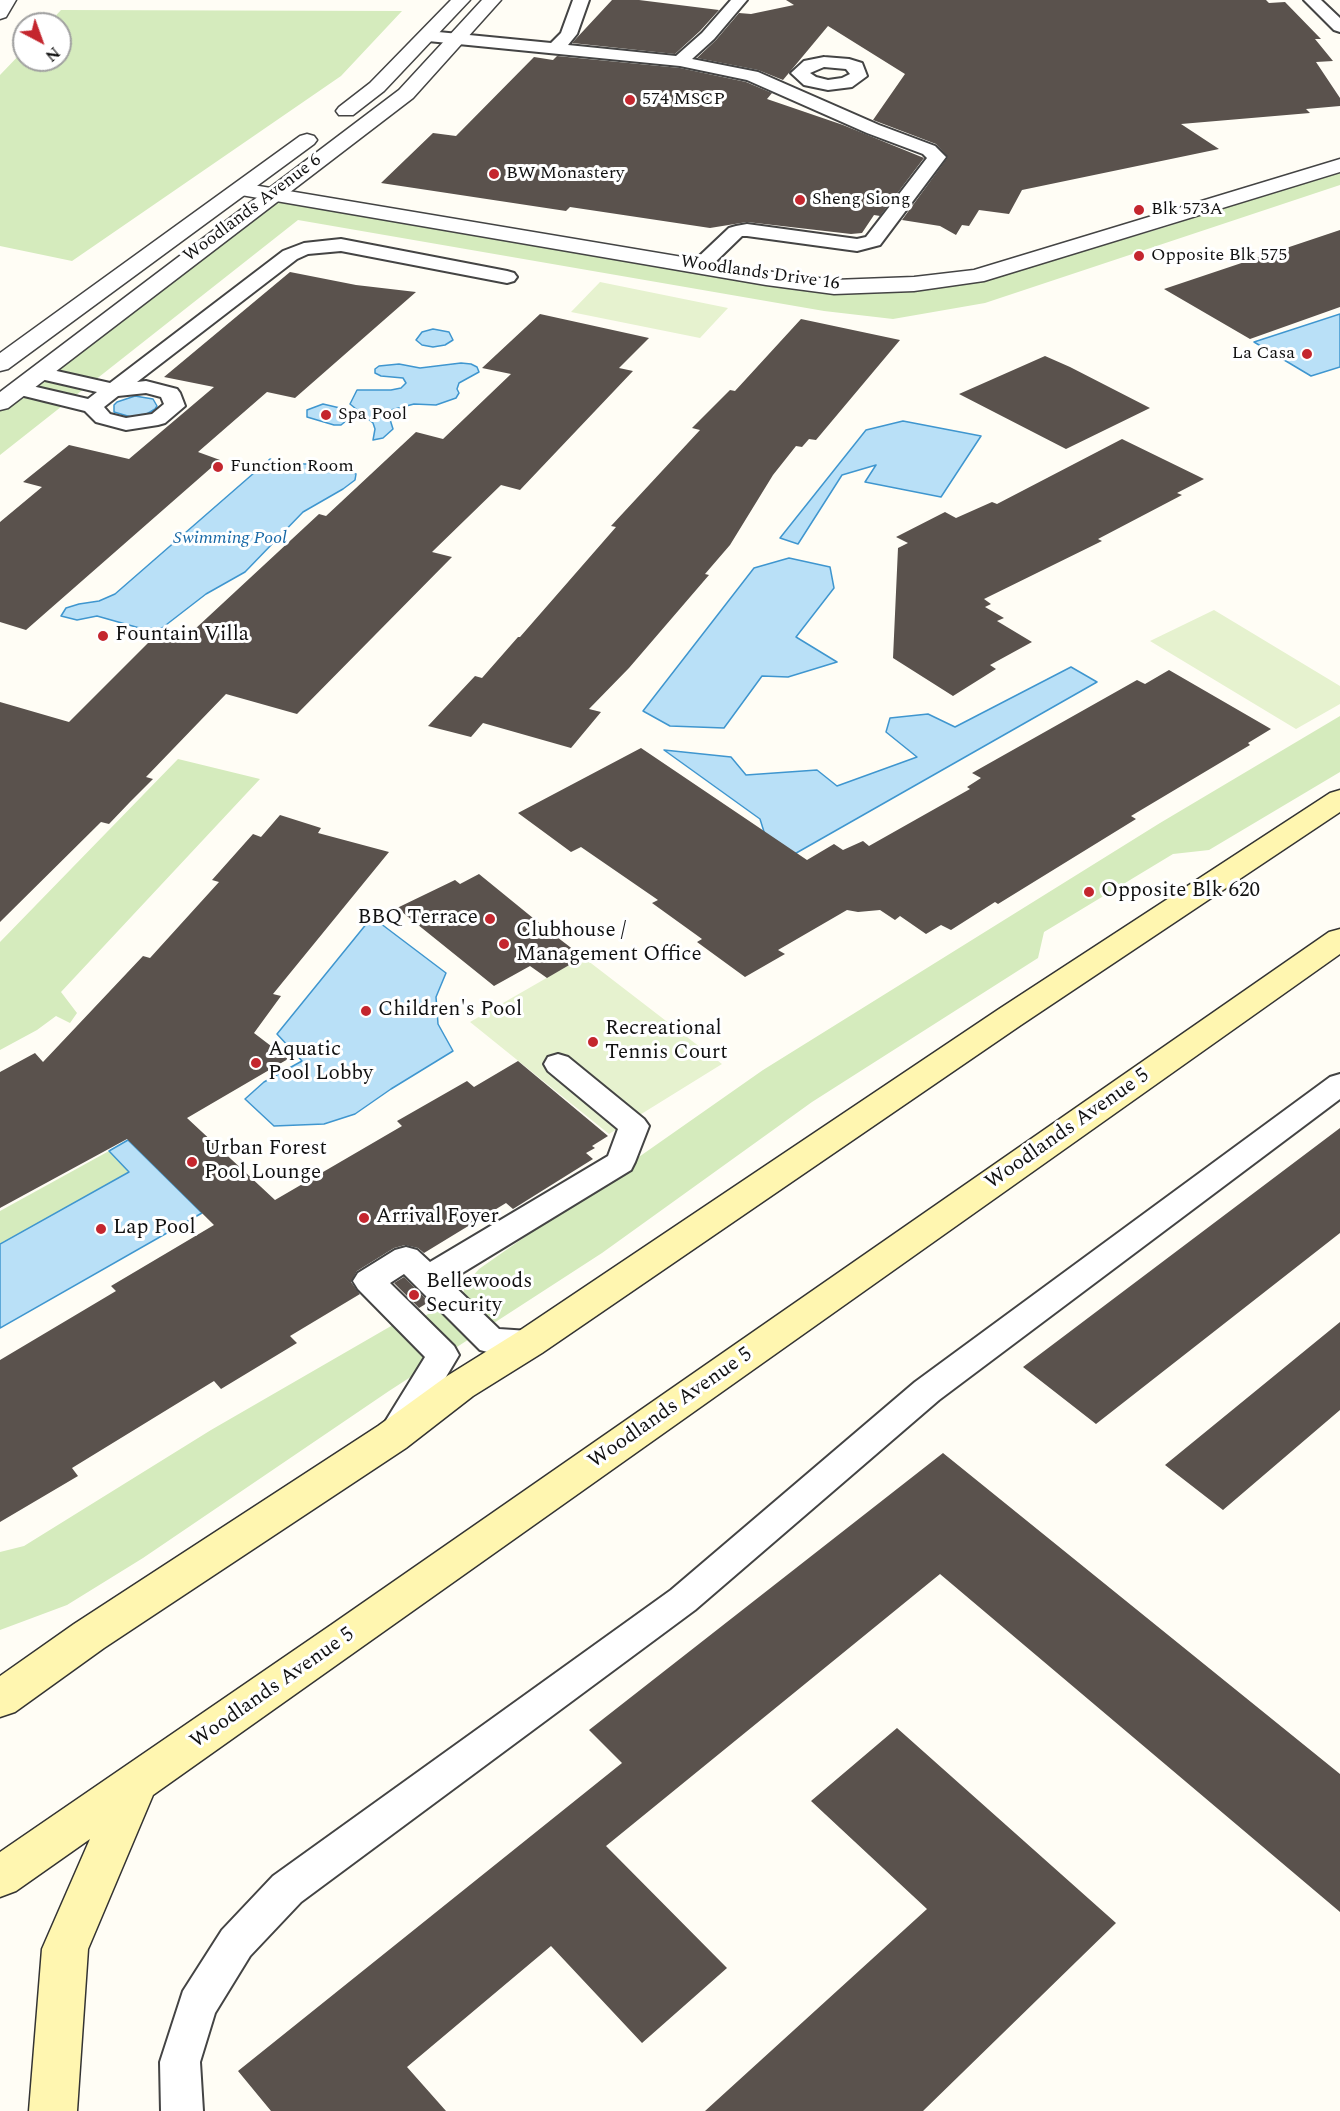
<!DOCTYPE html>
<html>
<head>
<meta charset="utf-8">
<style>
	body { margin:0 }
	#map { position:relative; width:1340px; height:2111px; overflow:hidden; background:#fffdf5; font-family:Spectral,serif }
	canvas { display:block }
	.north { position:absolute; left:12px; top:12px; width:60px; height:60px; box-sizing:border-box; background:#fff; border:2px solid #a0a0a0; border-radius:50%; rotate:139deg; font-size:16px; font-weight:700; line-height:24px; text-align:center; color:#111 }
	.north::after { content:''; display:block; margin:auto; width:21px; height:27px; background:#c4262e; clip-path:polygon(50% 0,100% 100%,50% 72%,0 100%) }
</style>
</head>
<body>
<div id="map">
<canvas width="1340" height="2111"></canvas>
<div class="north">N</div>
</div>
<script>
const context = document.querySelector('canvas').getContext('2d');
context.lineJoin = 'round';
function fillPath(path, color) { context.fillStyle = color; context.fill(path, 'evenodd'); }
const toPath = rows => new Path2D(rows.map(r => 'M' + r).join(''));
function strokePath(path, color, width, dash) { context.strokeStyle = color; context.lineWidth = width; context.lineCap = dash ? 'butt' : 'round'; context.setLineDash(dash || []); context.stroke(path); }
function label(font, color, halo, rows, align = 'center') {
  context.font = font + ' Spectral,serif'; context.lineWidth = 6; context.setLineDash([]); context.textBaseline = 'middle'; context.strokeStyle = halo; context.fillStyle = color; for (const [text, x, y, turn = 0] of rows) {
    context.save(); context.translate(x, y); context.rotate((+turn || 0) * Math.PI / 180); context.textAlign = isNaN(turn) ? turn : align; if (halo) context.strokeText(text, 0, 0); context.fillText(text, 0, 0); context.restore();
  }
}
fillPath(toPath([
	[61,10,402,11,341,76,72,261,0,246,0,75,24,50,24,60,60,60,60,24,48,24],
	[1340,167,1340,185,985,303,893,319,824,311,298,220,0,455,0,404,277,196,765,279,913,285,976,283,1169,226],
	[1340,716,1340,772,1209,850,1173,854,1044,932,1038,958,812,1102,602,1253,389,1391,143,1558,67,1605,0,1630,0,1552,24,1546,211,1430,398,1322,404,1329,436,1309,464,1291,463,1287,479,1269,763,1070,1160,823],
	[178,759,260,779,61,992,77,1013,70,1023,56,1016,37,1030,0,1050,0,942],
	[109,1151,130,1172,0,1244,0,1211]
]), '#d5ebbd');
fillPath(toPath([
	[600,282,728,308,700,338,571,312],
	[1214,610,1340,686,1340,704,1296,729,1150,641],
	[583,957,722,1064,609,1134,470,1022]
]), '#e6f2cf');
const water = toPath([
	[1340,314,1340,367,1311,376,1254,342,1340,314],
	[433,329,449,332,453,340,445,345,433,347,422,345,416,340,422,332,433,329],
	[461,363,471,364,477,367,479,372,459,383,457,389,459,393,456,398,436,405,414,404,391,410,388,413,393,429,383,438,373,440,375,429,373,423,350,404,357,390,391,390,401,388,406,383,403,378,381,376,375,373,375,369,379,366,399,364,420,368,461,363],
	[135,396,153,399,157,406,155,409,145,415,131,417,114,412,114,405,117,402,135,396],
	[323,404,340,408,346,421,341,425,334,425,307,417,307,410,323,404],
	[903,421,981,436,941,497,865,482,876,465,842,475,798,544,780,538,866,430,903,421],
	[270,459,288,464,321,464,339,466,356,474,355,480,343,489,303,512,245,572,206,594,162,628,143,629,97,616,77,620,61,616,66,608,79,604,99,601,115,594,270,459],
	[789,558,830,567,834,588,796,637,837,662,788,677,762,676,724,728,670,726,643,711,754,568,789,558],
	[1071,667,1097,682,791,856,765,835,760,819,664,750,731,757,746,775,817,770,837,786,917,757,886,732,890,718,928,714,955,727,1071,667],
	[372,917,446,973,436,997,438,1024,453,1051,391,1089,355,1114,324,1124,274,1126,245,1099,264,1082,302,1061,277,1034,372,917],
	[128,1140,202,1213,0,1328,0,1244,129,1172,109,1151,128,1140]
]);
fillPath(water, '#b9e0f7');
strokePath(water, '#3f96cf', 1.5);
fillPath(toPath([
	[612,0,639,0,719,10,700,31,675,54,572,43],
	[786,0,1266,0,1269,3,1285,2,1321,39,1315,39,1333,61,1316,62,1340,98,1340,106,1306,109,1310,113,1181,124,1219,149,1022,190,1009,214,979,210,969,226,962,225,956,235,940,226,902,220,948,157,936,144,873,120,905,74,828,26,783,80,758,70,697,58,716,40,739,13,751,14,794,5],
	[557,56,680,68,746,82,772,93,767,99,843,125,924,158,880,216,874,215,862,233,851,234,747,222,710,228,570,207,566,211,381,183,433,133,456,136,534,57,553,60],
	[1340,230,1340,307,1250,339,1164,289],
	[290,272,356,285,416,292,295,398,267,392,198,452,220,460,26,630,0,622,0,522,42,487,23,482,69,445,129,459,214,387,164,377],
	[540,314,649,338,619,368,633,371,520,490,501,485,432,552,452,557,297,714,226,694,146,777,153,779,130,802,109,824,101,822,0,922,0,702,69,722,157,634,181,642,319,514,326,516,416,432,443,439,511,374,482,368],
	[801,319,900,340,816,440,809,439,802,447,796,446,773,475,730,545,705,574,709,575,629,668,589,709,601,712,571,748,483,723,471,737,428,726,475,676,482,678,518,637,520,637,616,527,611,526,700,430,692,428,730,390,735,391],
	[1045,356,1070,367,1150,408,1066,449,959,394],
	[1122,439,1204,479,1177,493,1182,495,1098,539,1102,541,984,599,991,604,985,607,1004,618,997,621,1032,642,990,665,996,669,953,696,893,658,898,548,908,543,896,537,945,512,956,518,992,502,997,504],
	[1169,670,1271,729,1248,743,1250,745,1131,816,1136,819,998,904,995,902,951,930,941,925,926,934,900,916,895,920,880,910,858,912,847,910,778,950,785,954,745,977,697,942,702,939,652,903,658,900,581,847,571,852,518,813,641,748,807,860,834,844,843,850,863,841,869,846,970,789,967,787,981,778,972,773,1137,680,1145,684],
	[280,815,321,828,318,833,389,852,273,994,281,996,254,1033,288,1059,187,1118,275,1200,402,1126,397,1121,467,1081,474,1087,518,1061,608,1136,592,1146,595,1148,586,1153,593,1159,513,1209,506,1203,424,1253,418,1248,405,1245,394,1248,357,1271,351,1282,360,1294,290,1336,297,1343,221,1389,214,1381,72,1468,78,1476,0,1522,0,1360,116,1291,111,1286,214,1225,127,1139,0,1208,0,1072,35,1053,43,1062,143,956,150,958,219,882,212,880,253,834,261,837],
	[479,874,544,927,583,957,547,978,530,966,494,986,397,908,455,880,460,884],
	[1340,1128,1340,1233,1096,1424,1023,1367],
	[404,1277,429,1302,419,1308,394,1283],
	[1340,1322,1340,1410,1223,1510,1165,1465],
	[943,1453,1340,1774,1340,1912,940,1574,606,1846,727,1968,642,2043,551,1946,407,2067,446,2111,271,2111,238,2071,622,1763,589,1730],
	[897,1728,1116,1923,923,2111,705,2111,927,1909,811,1801]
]), '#5a524d');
const service = toPath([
	[573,0,589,0,577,34,568,45,676,56,702,33,731,0,747,0,714,39,692,59,758,72,879,125,935,146,946,157,880,245,857,251,747,236,742,236,707,270,693,270,691,266,693,262,729,228,736,226,747,224,857,239,866,237,927,158,923,154,867,133,747,80,680,66,428,41,420,36,428,31,551,43,561,33,573,0],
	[1304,0,1321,0,1340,18,1340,32,1334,30,1304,0],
	[824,57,849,59,862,63,867,76,852,87,828,90,804,85,791,73,804,61,824,57],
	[824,67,846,69,850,74,842,78,828,80,816,77,810,73,824,67],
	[341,239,507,271,514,273,517,277,514,281,507,283,341,251,308,254,297,259,137,382,146,381,177,389,180,393,185,406,165,423,158,425,126,430,96,422,85,411,12,393,9,389,12,385,19,383,88,399,97,392,32,377,29,373,32,369,39,367,110,383,283,251,304,243,341,239],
	[146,393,161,397,164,404,152,414,126,418,110,414,104,407,118,396,146,393],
	[558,1054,568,1057,644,1119,649,1126,635,1162,631,1170,449,1281,499,1329,529,1331,540,1334,545,1343,540,1352,529,1355,491,1353,480,1350,404,1274,390,1283,454,1346,459,1355,409,1439,397,1443,385,1439,380,1430,425,1357,358,1289,353,1281,358,1273,395,1250,406,1247,417,1250,430,1262,608,1156,618,1129,548,1071,544,1064,548,1057,558,1054],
	[1340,1074,1340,1099,939,1400,695,1610,301,1902,250,1956,215,2013,200,2062,203,2111,161,2111,160,2062,183,1991,222,1930,273,1876,671,1590,915,1382,1330,1077,1340,1074]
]);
const minor = toPath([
	[0,0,16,0,6,17,0,19,0,0],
	[1340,159,1340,172,984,281,914,291,834,294,766,285,241,195,234,193,231,189,234,185,241,183,766,271,834,280,914,277,974,270,1340,159]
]);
const tertiary = toPath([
	[451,0,470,0,384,91,353,115,339,115,336,111,339,107,370,83,451,0],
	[482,0,501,0,413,98,8,408,0,410,0,392,399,90,482,0],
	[307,134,314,136,317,140,314,144,8,369,0,371,0,353,300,136,307,134]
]);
const secondary = toPath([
	[1340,790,1340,812,1021,1025,542,1353,473,1396,406,1448,104,1648,15,1712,0,1717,0,1676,74,1624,378,1426,447,1376,516,1333,999,1009,1330,793,1340,790],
	[1340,929,1340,954,153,1795,88,1949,77,2111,29,2111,42,1949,90,1839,16,1891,0,1897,0,1852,331,1625,1329,932,1340,929]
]);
strokePath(service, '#444', 4);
strokePath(minor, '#444', 3);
strokePath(tertiary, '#444', 3);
strokePath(secondary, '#333', 3);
fillPath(service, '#fff');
fillPath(minor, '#fff');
fillPath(tertiary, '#fff');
fillPath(secondary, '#fff6b0');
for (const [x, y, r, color] of [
	[630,100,6,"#c4262e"],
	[494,174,6,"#c4262e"],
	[800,200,6,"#c4262e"],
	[1139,210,6,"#c4262e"],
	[1139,256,6,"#c4262e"],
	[1307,354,6,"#c4262e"],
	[326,415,6,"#c4262e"],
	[218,467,6,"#c4262e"],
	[103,636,6,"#c4262e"],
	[1089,892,6,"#c4262e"],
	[490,919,6,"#c4262e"],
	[504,944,6,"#c4262e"],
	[366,1011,6,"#c4262e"],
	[593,1042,6,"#c4262e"],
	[256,1063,6,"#c4262e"],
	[192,1162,6,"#c4262e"],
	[364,1218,6,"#c4262e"],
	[101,1229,6,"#c4262e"],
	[414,1295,6,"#c4262e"]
]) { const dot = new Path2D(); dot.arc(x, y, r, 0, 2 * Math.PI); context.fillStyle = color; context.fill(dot); strokePath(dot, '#fff', 2); }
label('18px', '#111', '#fff', [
	["574 MSCP",642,100],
	["BW Monastery",506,174],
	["Sheng Siong",812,200],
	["Blk 573A",1151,210],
	["Opposite Blk 575",1151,256],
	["La Casa",1295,354,"right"],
	["Spa Pool",338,415],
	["Function Room",230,467]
], 'left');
label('18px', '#111', '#fff', [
	["Woodlands Avenue 6",253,209,-37],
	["Woodlands Drive 16",760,274,8]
]);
label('italic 18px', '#1768a6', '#fff', [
	["Swimming Pool",230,539]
]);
label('21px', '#111', '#fff', [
	["Fountain Villa",115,636],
	["Opposite Blk 620",1101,892],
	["BBQ Terrace",478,919,"right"],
	["Clubhouse /",516,932],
	["Management Office",516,956],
	["Children's Pool",378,1011],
	["Recreational",605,1030],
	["Tennis Court",605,1054],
	["Aquatic",268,1051],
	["Pool Lobby",268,1075],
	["Urban Forest",204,1150],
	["Pool Lounge",204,1174],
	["Arrival Foyer",376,1218],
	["Lap Pool",113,1229],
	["Bellewoods",426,1283],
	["Security",426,1307]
], 'left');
label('21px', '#111', '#fff', [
	["Woodlands Avenue 5",1068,1130,-35],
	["Woodlands Avenue 5",671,1409,-35],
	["Woodlands Avenue 5",273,1689,-35]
]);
</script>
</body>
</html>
